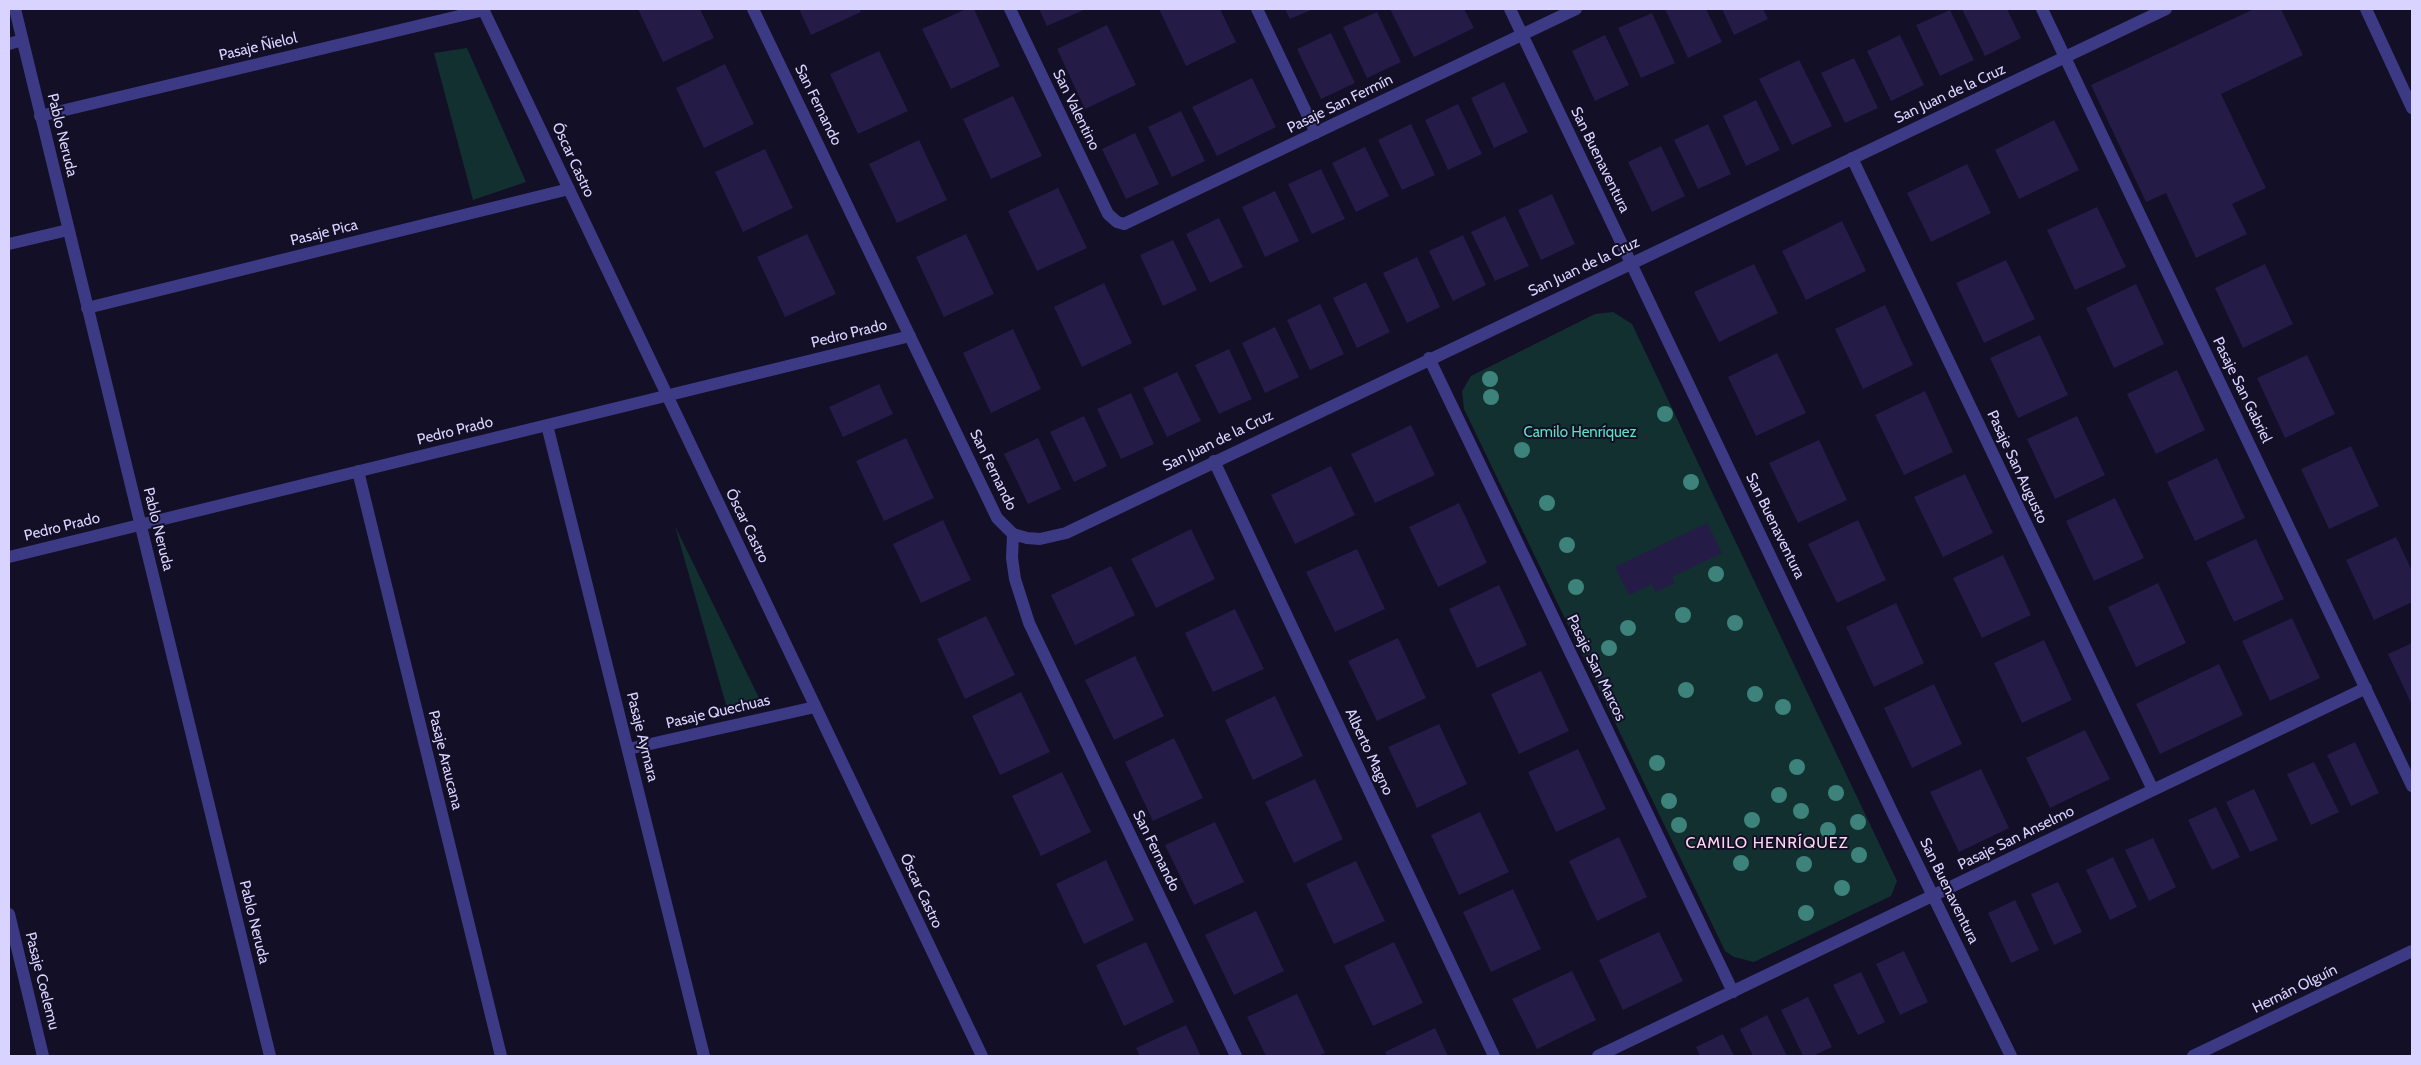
<!DOCTYPE html>
<html>
<head>
<meta charset="utf-8">
<style>
	body { margin:0 }
	#map { position:relative; width:2421px; height:1065px; overflow:hidden; background:#130f26; font-family:Cabin,sans-serif }
	canvas { display:block }
	.frame { position:absolute; inset:0; border:10px solid #d9d4ff; pointer-events:none }
</style>
</head>
<body>
<div id="map">
<canvas width="2421" height="1065"></canvas>
<div class="frame"></div>
</div>
<script>
const context = document.querySelector('canvas').getContext('2d');
context.lineJoin = 'round';
function fillPath(path, color) { context.fillStyle = color; context.fill(path, 'evenodd'); }
const toPath = rows => new Path2D(rows.map(r => 'M' + r).join(''));
function strokePath(path, color, width, dash) { context.strokeStyle = color; context.lineWidth = width; context.lineCap = dash ? 'butt' : 'round'; context.setLineDash(dash || []); context.stroke(path); }
function label(font, color, halo, rows, align = 'center') {
  context.font = font + ' Cabin,sans-serif'; context.lineWidth = 4; context.setLineDash([]); context.textBaseline = 'middle'; context.strokeStyle = halo; context.fillStyle = color; for (const [text, x, y, turn = 0] of rows) {
    context.save(); context.translate(x, y); context.rotate((+turn || 0) * Math.PI / 180); context.textAlign = isNaN(turn) ? turn : align; if (halo) context.strokeText(text, 0, 0); context.fillText(text, 0, 0); context.restore();
  }
}
fillPath(toPath([
	[467,48,526,182,473,200,434,53],
	[1613,312,1632,324,1897,881,1891,896,1754,962,1734,957,1725,951,1464,409,1462,391,1471,376,1595,314],
	[675,526,761,702,729,715]
]), '#12302f');
fillPath(toPath([
	[638,9,700,9,714,38,663,62],
	[799,9,859,9,861,12,811,35],
	[966,9,974,9,1000,66,951,89,922,29],
	[1039,9,1086,9,1047,26],
	[1159,9,1220,9,1236,42,1186,66],
	[1285,9,1313,9,1290,19],
	[1390,9,1464,9,1474,28,1414,57],
	[1665,9,1706,9,1722,42,1688,58],
	[1722,9,1763,9,1768,19,1734,35],
	[1962,9,2007,9,2021,38,1985,56],
	[2254,9,2281,9,2303,55,2221,94,2266,188,2232,204,2247,234,2196,258,2166,193,2146,202,2091,85],
	[1950,10,1974,60,1940,76,1916,25],
	[1377,12,1401,62,1367,78,1343,27],
	[1652,13,1675,63,1641,78,1618,28],
	[1107,25,1136,85,1085,109,1057,49],
	[1331,33,1355,83,1321,99,1297,49],
	[1605,35,1629,85,1595,101,1572,51],
	[1900,35,1924,85,1891,101,1867,51],
	[879,51,908,111,858,134,830,74],
	[1854,58,1878,108,1845,123,1821,73],
	[1799,60,1832,126,1792,145,1759,79],
	[725,64,754,124,704,148,676,88],
	[1252,78,1276,127,1217,156,1192,107],
	[1504,82,1528,132,1494,148,1471,98],
	[1013,96,1042,156,991,179,963,119],
	[1756,100,1780,150,1746,166,1723,116],
	[1458,104,1482,154,1448,170,1425,120],
	[1181,111,1205,161,1172,177,1148,127],
	[2054,120,2079,170,2019,199,1995,150],
	[1411,124,1435,175,1402,190,1378,140],
	[1708,124,1731,174,1698,189,1674,140],
	[1135,133,1159,184,1126,199,1102,149],
	[919,140,947,200,897,223,869,164],
	[1661,146,1685,196,1652,212,1628,162],
	[1365,147,1389,196,1356,212,1332,163],
	[765,149,793,208,743,232,715,172],
	[1967,164,1991,213,1931,242,1907,193],
	[1321,169,1345,219,1312,234,1288,184],
	[1058,188,1087,248,1037,271,1008,211],
	[1275,191,1299,241,1265,257,1242,207],
	[1552,194,1575,244,1541,260,1518,210],
	[2097,207,2126,267,2075,290,2047,230],
	[1505,216,1529,266,1495,281,1471,232],
	[1219,218,1243,267,1210,283,1186,234],
	[1842,221,1866,271,1806,300,1782,251],
	[807,234,836,294,785,317,757,257],
	[966,234,994,294,944,317,916,257],
	[1463,235,1486,285,1453,301,1429,251],
	[1173,240,1197,290,1163,306,1140,255],
	[1417,257,1440,307,1407,323,1383,273],
	[2006,260,2035,319,1984,343,1956,283],
	[1754,264,1778,313,1719,342,1694,292],
	[2265,264,2293,324,2243,348,2215,288],
	[1366,282,1390,332,1357,348,1333,298],
	[1104,283,1132,343,1082,367,1054,307],
	[2136,284,2164,344,2114,368,2086,308],
	[1320,304,1344,354,1310,370,1287,320],
	[1885,305,1913,365,1863,389,1835,329],
	[1275,327,1299,377,1265,393,1242,343],
	[1013,329,1041,389,991,413,963,353],
	[2040,335,2068,395,2018,418,1990,358],
	[1229,349,1252,399,1219,414,1195,365],
	[1777,353,1806,413,1756,436,1728,377],
	[2307,355,2335,414,2285,438,2257,378],
	[2177,370,2205,430,2156,454,2127,394],
	[1177,372,1201,421,1167,437,1143,388],
	[879,384,893,414,843,437,829,407],
	[1925,391,1953,452,1904,475,1875,415],
	[1131,393,1154,444,1121,459,1097,409],
	[1084,416,1107,466,1074,482,1050,432],
	[2077,416,2105,475,2055,499,2027,439],
	[1411,425,1435,475,1375,503,1351,454],
	[906,438,934,498,884,521,856,461],
	[1038,438,1061,489,1028,504,1004,454],
	[1819,440,1847,500,1798,523,1769,463],
	[2351,446,2379,506,2329,529,2301,469],
	[2217,458,2245,518,2195,541,2167,482],
	[1331,466,1355,515,1295,544,1271,495],
	[1965,474,1993,533,1943,557,1914,497],
	[2115,498,2144,558,2094,581,2066,521],
	[1459,503,1487,563,1438,587,1409,527],
	[943,520,971,580,921,603,893,544],
	[1858,520,1886,580,1837,603,1808,544],
	[1707,523,1722,553,1672,577,1675,583,1655,592,1652,584,1629,595,1615,567],
	[1191,529,1215,579,1156,608,1131,559],
	[2396,537,2412,571,2412,602,2374,620,2346,560],
	[2256,539,2284,599,2234,622,2206,562],
	[1357,549,1385,609,1335,632,1306,572],
	[2003,555,2031,615,1982,638,1953,578],
	[1111,566,1135,615,1075,645,1051,595],
	[2158,583,2186,643,2136,667,2108,607],
	[1499,585,1527,645,1477,668,1449,609],
	[1896,603,1924,663,1874,687,1846,627],
	[1235,609,1264,669,1213,692,1185,633],
	[986,616,1015,675,965,699,937,639],
	[2292,618,2320,678,2270,701,2242,641],
	[1398,638,1426,698,1377,721,1348,661],
	[2044,640,2072,700,2022,723,1994,663],
	[2412,643,2412,705,2388,654],
	[1135,656,1164,716,1114,740,1085,680],
	[2219,664,2243,715,2160,754,2136,704],
	[1541,671,1569,731,1519,754,1491,694],
	[1934,684,1962,744,1912,768,1884,708],
	[1021,692,1050,752,1000,775,972,716],
	[1275,696,1303,756,1253,780,1225,720],
	[1439,724,1467,784,1417,808,1388,747],
	[2085,730,2110,779,2050,808,2026,758],
	[1174,738,1203,798,1153,821,1125,762],
	[2355,742,2379,793,2351,806,2327,755],
	[1578,749,1606,809,1556,832,1528,772],
	[2314,762,2339,812,2311,825,2287,774],
	[1981,769,2009,828,1959,852,1930,792],
	[1062,772,1091,832,1041,856,1012,796],
	[1315,779,1343,839,1294,863,1265,802],
	[2254,789,2278,840,2250,852,2226,802],
	[2216,807,2240,857,2212,870,2188,820],
	[1480,812,1509,872,1459,895,1431,835],
	[1215,822,1244,882,1194,905,1165,845],
	[1619,837,1647,897,1597,921,1569,861],
	[2153,838,2176,887,2149,901,2125,850],
	[2113,857,2137,907,2110,920,2086,870],
	[1106,860,1134,920,1084,944,1056,884],
	[1356,861,1385,921,1334,944,1306,884],
	[2058,882,2082,932,2054,945,2031,894],
	[1513,889,1541,949,1491,972,1463,912],
	[2015,900,2039,950,2011,963,1988,913],
	[1256,911,1284,971,1234,995,1205,935],
	[1659,932,1683,981,1623,1010,1599,960],
	[1146,942,1174,1002,1124,1026,1096,965],
	[1394,942,1423,1003,1373,1026,1344,966],
	[1904,951,1928,1002,1900,1015,1876,964],
	[1572,971,1596,1020,1537,1049,1512,999],
	[1861,972,1885,1022,1858,1035,1833,985],
	[1297,994,1325,1053,1318,1056,1266,1056,1247,1017],
	[1808,997,1832,1047,1813,1056,1803,1056,1781,1010],
	[1767,1015,1787,1056,1753,1056,1740,1029],
	[1186,1025,1201,1056,1140,1056,1136,1048],
	[1435,1028,1448,1056,1387,1056,1385,1052],
	[1723,1034,1734,1056,1700,1056,1696,1047]
]), '#241b47');
strokePath(toPath([
	[15,9,270,1056],
	[483,9,982,1056],
	[753,9,997,518,1013,534,1027,538,1040,539,1066,533,2166,9],
	[1010,9,1108,214,1117,222,1124,224,1576,9],
	[1257,9,1316,133],
	[1510,9,1895,818,2011,1056],
	[2042,9,2412,786],
	[2366,9,2412,108],
	[9,44,22,40],
	[40,116,484,10],
	[1852,158,2153,790],
	[9,244,68,230],
	[87,308,569,189],
	[1429,358,1733,992],
	[547,425,704,1056],
	[1214,461,1494,1056],
	[358,471,501,1056],
	[1013,534,1012,558,1015,579,1029,623,1236,1056],
	[9,557,910,336],
	[628,749,815,707],
	[9,914,43,1056],
	[1598,1056,2366,688],
	[2193,1056,2412,951]
]), '#3d3a85', 12);
context.fillStyle = '#3d827b';
for (const [x, y] of [
	[1490,379],
	[1491,397],
	[1665,414],
	[1522,450],
	[1691,482],
	[1547,503],
	[1567,545],
	[1716,574],
	[1576,587],
	[1683,615],
	[1735,623],
	[1628,628],
	[1609,648],
	[1686,690],
	[1755,694],
	[1783,707],
	[1657,763],
	[1797,767],
	[1836,793],
	[1779,795],
	[1669,801],
	[1801,811],
	[1752,820],
	[1858,822],
	[1679,825],
	[1828,830],
	[1859,855],
	[1741,863],
	[1804,864],
	[1842,888],
	[1806,913]
]) { context.beginPath(); context.arc(x, y, 8, 0, 2 * Math.PI); context.fill(); }
label('15px', '#d9d4ff', '#130f26', [
	["Pasaje Ñielol",258,47,-13],
	["San Juan de la Cruz",1950,94,-25],
	["Pasaje San Fermín",1340,104,-26],
	["San Fernando",818,105,64],
	["San Valentino",1076,110,64],
	["Pablo Neruda",62,135,76],
	["Óscar Castro",573,160,65],
	["San Buenaventura",1600,160,64],
	["Pasaje Pica",324,233,-14],
	["San Juan de la Cruz",1584,267,-25],
	["Pedro Prado",849,334,-14],
	["Pasaje San Gabriel",2242,390,64],
	["Pedro Prado",455,431,-14],
	["San Juan de la Cruz",1218,441,-26],
	["Pasaje San Augusto",2017,467,65],
	["San Fernando",993,470,64],
	["Óscar Castro",747,526,64],
	["San Buenaventura",1775,526,64],
	["Pedro Prado",62,527,-14],
	["Pablo Neruda",158,529,76],
	["Pasaje San Marcos",1596,668,64],
	["Pasaje Quechuas",718,712,-13],
	["Pasaje Aymara",642,737,76],
	["Alberto Magno",1369,752,65],
	["Pasaje Araucana",445,760,76],
	["Pasaje San Anselmo",2016,838,-26],
	["San Fernando",1156,851,64],
	["Óscar Castro",921,891,65],
	["San Buenaventura",1949,891,64],
	["Pablo Neruda",254,922,76],
	["Pasaje Coelemu",42,981,76],
	["Hernán Olguín",2295,989,-26]
]);
label('15px', '#5fe0c0', '#130f26', [
	["Camilo Henríquez",1580,433]
]);
context.letterSpacing = '1px';
label('16px', '#ffd6f0', '#130f26', [
	["CAMILO HENRÍQUEZ",1767,843]
]);
context.letterSpacing = '0px';
</script>
</body>
</html>
